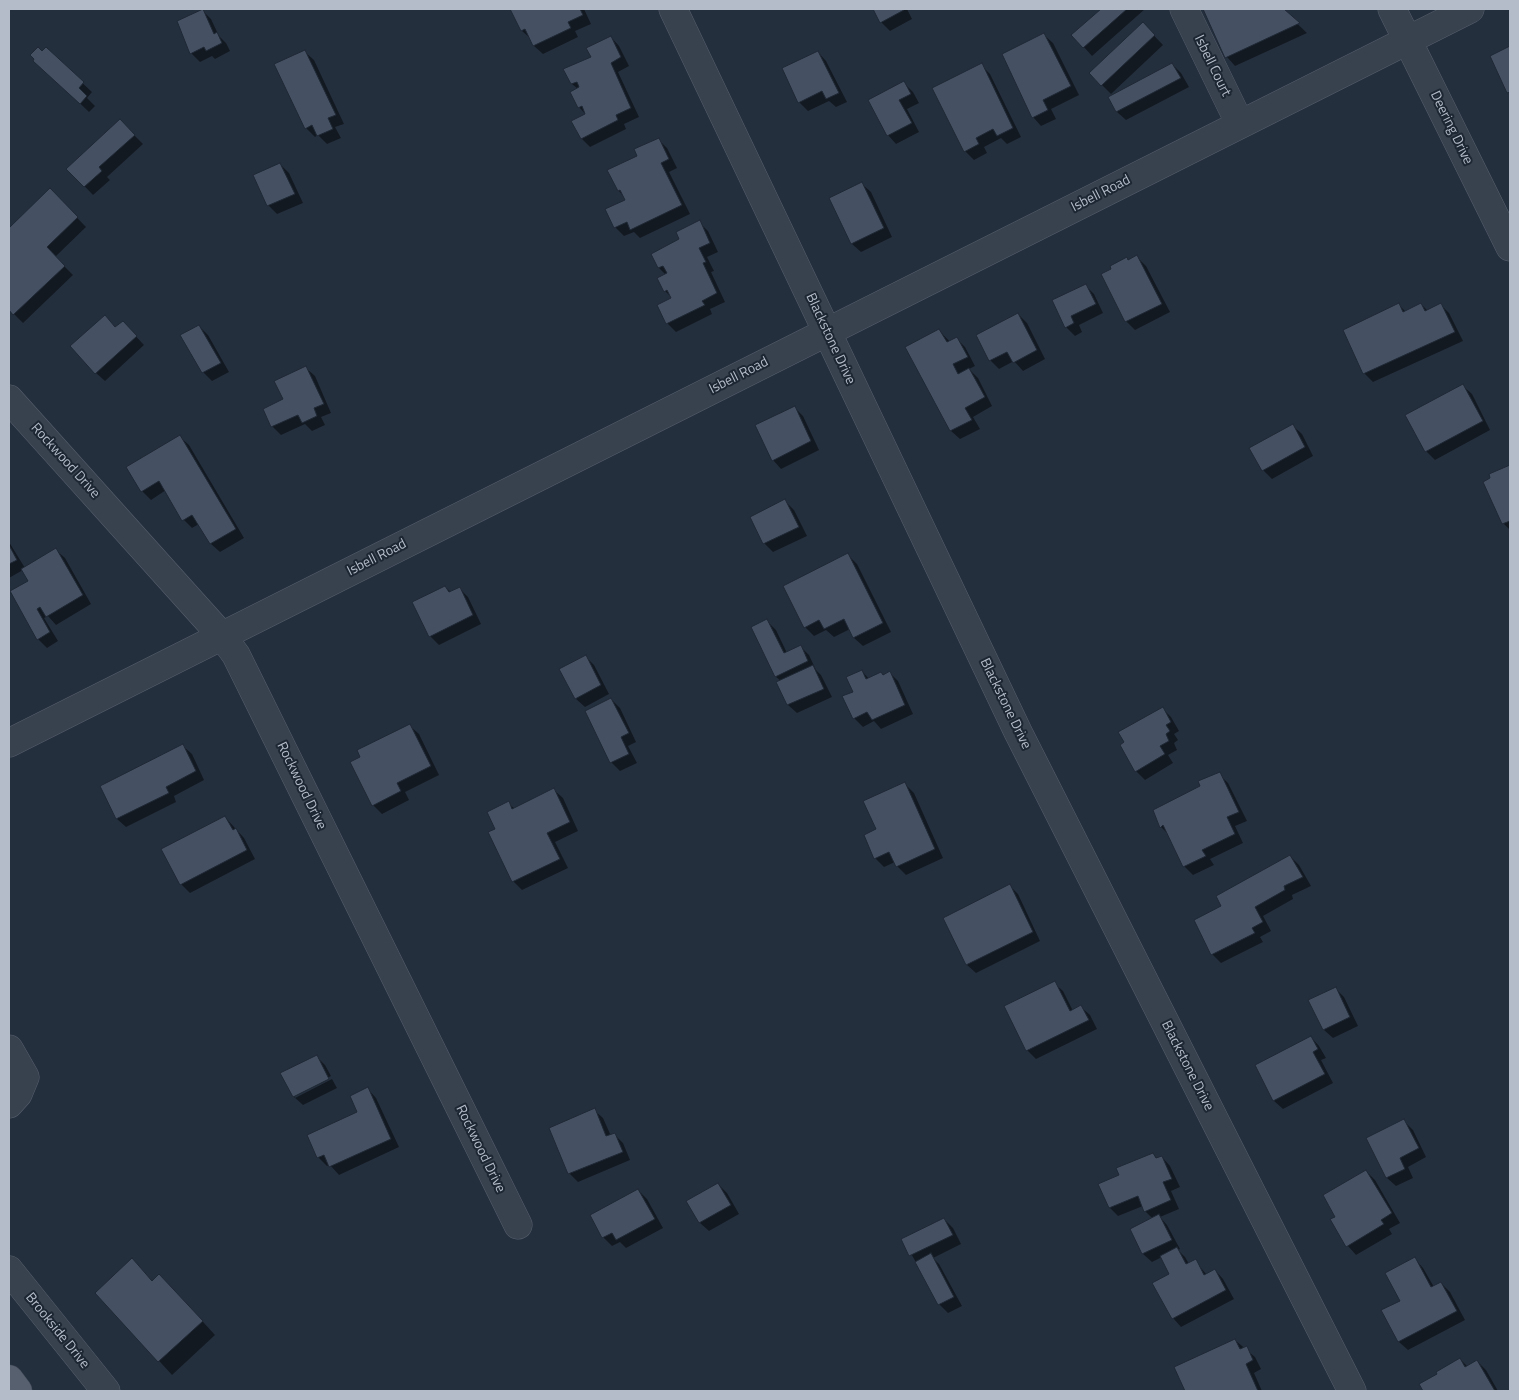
<!DOCTYPE html>
<html>
<head>
<meta charset="utf-8">
<style>
	body { margin:0 }
	#map { position:relative; width:1519px; height:1400px; overflow:hidden; background:#242f3e; font-family:"Titillium Web",sans-serif }
	canvas { display:block }
	.frame { position:absolute; inset:0; border:10px solid #b4bcc9; pointer-events:none }
</style>
</head>
<body>
<div id="map">
<canvas width="1519" height="1400"></canvas>
<div class="frame"></div>
</div>
<script>
const context = document.querySelector('canvas').getContext('2d');
context.lineJoin = 'round';
function fillPath(path, color) { context.fillStyle = color; context.fill(path, 'evenodd'); }
const toPath = rows => new Path2D(rows.map(r => 'M' + r).join(''));
function strokePath(path, color, width, dash) { context.strokeStyle = color; context.lineWidth = width; context.lineCap = dash ? 'butt' : 'round'; context.setLineDash(dash || []); context.stroke(path); }
function label(font, color, halo, rows, align = 'center') {
  context.font = font + ' "Titillium Web",sans-serif'; context.lineWidth = 4; context.setLineDash([]); context.textBaseline = 'middle'; context.strokeStyle = halo; context.fillStyle = color; for (const [text, x, y, turn = 0] of rows) {
    context.save(); context.translate(x, y); context.rotate((+turn || 0) * Math.PI / 180); context.textAlign = isNaN(turn) ? turn : align; if (halo) context.strokeText(text, 0, 0); context.fillText(text, 0, 0); context.restore();
  }
}
fillPath(toPath([
	[511,9,584,9,591,24,575,31,578,37,543,54,534,46,531,39,522,31],
	[874,9,907,9,912,19,890,31,881,22],
	[1103,9,1145,9,1092,56,1073,35],
	[1204,9,1282,9,1307,33,1235,66,1227,57],
	[202,10,211,19,219,36,226,43,230,51,215,59,212,56,200,62,191,53],
	[1143,24,1163,45,1111,94,1090,73],
	[1044,35,1053,43,1079,95,1051,109,1056,119,1041,126,1033,117],
	[611,37,619,46,629,66,618,72,639,117,624,124,626,129,590,147,582,139,573,121,586,115,579,107,578,89,572,84,565,70,592,57],
	[1510,48,1510,94,1492,57],
	[46,49,92,92,87,98,95,106,89,112,44,69,42,53],
	[305,52,314,60,344,124,335,127,341,138,327,144,318,135,315,137,306,128],
	[818,52,826,61,847,102,836,107,829,101,808,111,799,102],
	[1172,64,1181,73,1189,87,1126,120,1117,112,1109,98],
	[981,65,990,74,1021,137,1007,144,1001,138,984,147,987,153,974,160,965,151],
	[904,83,913,92,919,103,907,109,919,132,896,144,888,135],
	[120,121,143,144,107,177,110,180,93,195,68,169],
	[658,139,667,148,677,168,669,172,690,214,640,238,634,232,624,236,615,227,607,210,627,201,619,191,609,170,639,157],
	[280,164,289,173,303,203,277,214,269,206,255,175],
	[862,184,871,192,892,237,861,252,852,244],
	[50,190,86,227,55,257,73,275,23,323,9,309,9,230],
	[699,222,708,231,718,252,707,257,714,271,711,272,725,302,710,309,712,314,676,332,667,323,658,306,673,299,665,291,666,275,659,268,652,255,681,240],
	[1137,257,1146,266,1170,312,1135,330,1126,321],
	[1085,285,1094,294,1103,313,1079,325,1082,332,1075,336,1066,327,1054,301],
	[1398,304,1406,312,1421,304,1428,311,1441,305,1449,313,1463,341,1373,382,1364,373],
	[1018,314,1027,323,1045,359,1023,371,1014,361,999,369,990,360],
	[199,326,208,335,229,372,212,381,203,372],
	[116,328,131,331,144,345,105,381,96,373],
	[939,330,950,342,957,339,965,347,975,366,969,369,978,378,992,406,973,417,980,429,960,439,951,431,907,348],
	[306,368,315,376,331,413,321,417,325,425,312,431,305,424,281,435,272,426,285,400],
	[1463,386,1472,394,1490,430,1435,460,1426,451],
	[794,407,803,416,819,450,781,469,773,460],
	[1293,426,1302,434,1313,456,1272,479,1263,470],
	[180,437,189,445,244,538,220,552,211,544,199,524,192,528,184,520,166,490,151,500,142,491],
	[1510,466,1510,530,1503,523,1490,475],
	[785,501,794,510,807,536,773,552,764,543,751,517],
	[9,542,25,568,56,550,65,558,91,604,56,625,48,616,44,618,58,641,47,648,38,639,30,581,23,570,9,578],
	[848,555,857,564,891,632,863,646,854,638,850,629,834,637,826,630,814,636,805,627],
	[445,587,451,592,459,588,468,597,481,624,439,645,430,636],
	[767,621,776,630,787,653,800,646,809,655,816,670,821,675,832,697,797,713,788,705,778,683,781,681,776,677,752,628],
	[586,657,594,665,609,694,585,707,576,699],
	[862,671,869,679,890,673,898,681,913,714,881,729,874,721,863,727,854,718,854,693],
	[611,699,620,708,636,742,628,746,637,763,620,771,611,762,586,712],
	[1162,708,1171,717,1179,731,1174,734,1178,740,1174,743,1177,750,1168,755,1173,763,1145,780,1136,771],
	[410,726,419,734,439,775,405,792,409,800,382,814,373,805,362,757],
	[183,746,192,754,204,780,174,796,176,802,126,827,117,819,102,787],
	[1219,774,1228,783,1247,821,1235,826,1243,843,1210,859,1214,865,1193,875,1184,866,1169,835,1161,827,1201,786],
	[905,784,914,793,943,858,906,875,897,866,895,862,884,867,875,858,877,830],
	[554,790,563,798,578,831,555,842,568,868,522,890,513,881,496,829,508,803,515,809],
	[225,817,244,838,255,859,190,893,181,884],
	[1290,856,1299,865,1311,886,1292,895,1293,899,1263,916,1271,931,1260,937,1263,942,1221,963,1212,954,1222,907],
	[1010,886,1018,894,1040,941,976,973,967,965,944,918],
	[1054,983,1063,991,1073,1011,1081,1007,1090,1015,1097,1029,1036,1059,1027,1050,1006,1007],
	[1335,988,1344,997,1358,1026,1333,1038,1324,1030,1310,1001],
	[1311,1037,1319,1046,1326,1058,1321,1060,1333,1083,1283,1109,1274,1101,1256,1066],
	[316,1056,325,1065,331,1076,295,1095,295,1098,332,1079,337,1088,303,1105,294,1097,282,1074],
	[368,1089,376,1098,399,1147,339,1175,330,1165,327,1166,318,1157,359,1112],
	[594,1110,603,1118,611,1136,614,1134,623,1143,630,1160,578,1182,569,1173],
	[1404,1121,1413,1130,1426,1157,1408,1167,1413,1178,1396,1186,1387,1178,1368,1139],
	[1153,1154,1158,1159,1162,1157,1170,1166,1180,1187,1171,1191,1179,1209,1160,1217,1167,1225,1180,1249,1178,1250,1185,1257,1189,1264,1195,1261,1207,1275,1215,1270,1223,1279,1234,1299,1181,1327,1173,1318,1171,1274,1162,1257,1152,1262,1143,1254,1131,1229,1153,1219,1145,1211,1143,1206,1118,1216,1110,1208,1100,1185,1121,1176],
	[1366,1171,1375,1180,1400,1223,1389,1229,1392,1234,1356,1255,1348,1246,1337,1217],
	[718,1184,727,1193,739,1214,709,1231,700,1223,688,1201],
	[638,1190,647,1199,663,1228,626,1248,620,1242,612,1246,603,1237],
	[944,1219,953,1228,961,1244,933,1258,939,1264,962,1306,948,1313,939,1304,903,1239],
	[1415,1259,1423,1268,1434,1287,1441,1283,1450,1292,1465,1320,1408,1350,1399,1342,1383,1311,1401,1301],
	[132,1260,153,1282,173,1289,215,1335,172,1375,97,1293],
	[1235,1340,1255,1357,1261,1369,1254,1373,1262,1391,1187,1391,1175,1368],
	[1460,1359,1468,1367,1477,1361,1486,1370,1498,1391,1424,1391,1420,1385]
]), '#0007');
const building = toPath([
	[203,9,214,34,217,32,222,43,206,51,204,47,190,54,177,21,203,9],
	[510,9,580,9,583,15,568,22,571,28,533,46,525,29,521,31,510,9],
	[873,9,903,9,904,10,880,23,873,9],
	[1101,9,1127,9,1083,48,1071,35,1101,9],
	[1203,9,1284,9,1300,23,1225,58,1203,9],
	[1143,22,1155,35,1101,86,1089,73,1143,22],
	[1044,33,1071,86,1043,100,1048,110,1032,118,1002,54,1044,33],
	[611,36,621,57,611,63,631,108,616,115,618,120,581,139,571,121,585,114,582,106,578,108,570,92,579,87,577,82,571,84,563,69,591,57,586,48,611,36],
	[1510,46,1510,92,1507,93,1490,56,1510,46],
	[38,47,42,51,46,47,84,82,79,88,87,96,80,104,33,61,34,59,30,55,38,47],
	[305,50,336,115,328,118,333,129,317,136,312,125,305,129,274,64,305,50],
	[818,51,839,93,826,99,822,91,798,103,782,68,818,51],
	[982,63,1013,128,997,136,993,129,976,138,979,144,964,152,932,88,982,63],
	[1172,63,1181,78,1116,112,1108,97,1172,63],
	[904,81,911,94,899,100,912,123,887,136,868,100,904,81],
	[120,119,135,135,99,167,102,171,84,187,66,169,120,119],
	[659,138,669,159,661,163,682,205,630,230,627,222,614,228,605,209,625,200,620,190,618,191,607,170,637,156,634,149,659,138],
	[280,163,295,194,267,206,253,175,280,163],
	[862,182,884,228,851,244,829,198,862,182],
	[50,188,78,217,47,247,65,266,13,315,9,310,9,228,50,188],
	[700,220,710,243,699,248,706,262,703,263,717,293,702,301,705,305,666,324,657,305,671,298,667,290,664,292,657,278,667,273,663,266,658,268,651,254,679,239,676,232,700,220],
	[1137,255,1162,304,1125,322,1101,274,1111,269,1110,266,1127,257,1128,260,1137,255],
	[1086,284,1096,304,1071,316,1074,323,1065,328,1052,300,1086,284],
	[1399,303,1403,312,1421,303,1425,311,1441,303,1455,332,1363,374,1343,330,1399,303],
	[1018,313,1037,350,1013,363,1007,352,989,361,976,335,1018,313],
	[105,315,115,327,123,321,137,336,95,374,70,346,105,315],
	[199,325,221,363,202,373,180,335,199,325],
	[939,329,947,342,957,337,968,357,953,364,958,374,969,368,985,397,965,408,972,420,950,431,905,347,939,329],
	[306,366,324,404,314,408,317,416,302,423,298,415,271,427,263,409,283,399,274,381,306,366],
	[1463,384,1483,421,1425,452,1405,415,1463,384],
	[795,406,811,441,772,461,755,425,795,406],
	[1293,424,1305,447,1262,471,1249,448,1293,424],
	[180,435,236,529,210,544,192,515,182,521,159,481,141,492,126,467,180,435],
	[1510,465,1510,521,1502,524,1483,482,1490,478,1489,474,1510,465],
	[785,499,799,527,763,544,750,517,785,499],
	[9,545,17,560,9,564,9,545],
	[56,548,83,595,46,617,40,607,37,609,50,632,37,640,10,591,28,581,21,569,56,548],
	[848,553,883,623,853,638,844,619,824,629,819,620,804,628,783,586,848,553],
	[445,586,449,592,460,587,473,615,429,637,412,602,445,586],
	[767,619,784,653,801,645,808,661,775,677,751,627,767,619],
	[586,655,601,685,575,699,559,669,586,655],
	[813,665,824,689,787,705,776,682,813,665],
	[862,670,866,679,881,672,883,675,890,671,905,705,872,720,867,712,853,719,842,696,853,692,846,677,862,670],
	[611,698,629,733,621,737,629,754,610,763,585,711,611,698],
	[1163,707,1171,722,1166,725,1170,731,1166,734,1169,741,1160,746,1165,754,1135,772,1120,745,1124,742,1118,732,1163,707],
	[410,724,431,766,397,783,401,791,372,806,350,762,360,757,357,750,410,724],
	[183,744,196,771,166,787,169,793,116,819,100,786,183,744],
	[1220,772,1239,812,1227,817,1235,834,1202,850,1206,856,1183,867,1163,825,1160,828,1153,810,1200,786,1198,781,1220,772],
	[905,782,935,849,896,867,889,852,874,859,864,835,876,829,863,801,905,782],
	[554,788,570,822,547,833,560,859,512,882,488,832,495,829,487,812,509,801,512,809,554,788],
	[225,816,233,830,236,828,247,850,180,885,161,849,225,816],
	[1290,855,1303,877,1284,886,1285,890,1255,907,1263,922,1252,928,1255,933,1211,955,1194,920,1221,906,1216,896,1290,855],
	[1010,884,1033,932,966,965,943,918,1010,884],
	[1055,981,1070,1011,1081,1005,1089,1020,1026,1051,1004,1006,1055,981],
	[1336,987,1350,1017,1323,1030,1308,1000,1336,987],
	[1311,1036,1318,1049,1313,1052,1325,1074,1273,1101,1255,1065,1311,1036],
	[317,1055,329,1079,293,1097,280,1073,317,1055],
	[368,1087,391,1139,329,1167,324,1155,317,1158,307,1135,357,1112,350,1096,368,1087],
	[595,1108,606,1136,615,1133,623,1152,568,1174,549,1128,595,1108],
	[1404,1119,1419,1148,1400,1158,1405,1169,1386,1178,1366,1138,1404,1119],
	[1153,1153,1156,1158,1162,1156,1172,1179,1163,1182,1171,1200,1144,1212,1138,1196,1109,1208,1098,1184,1119,1175,1116,1168,1153,1153],
	[1366,1170,1392,1213,1381,1220,1384,1224,1346,1247,1330,1219,1335,1217,1323,1195,1366,1170],
	[718,1183,731,1205,699,1223,686,1201,718,1183],
	[638,1189,655,1219,616,1240,612,1233,602,1238,590,1215,638,1189],
	[1159,1214,1172,1240,1142,1254,1130,1229,1159,1214],
	[944,1218,953,1235,909,1256,901,1239,944,1218],
	[1177,1247,1186,1264,1196,1259,1204,1275,1215,1269,1226,1290,1172,1319,1152,1283,1169,1274,1160,1256,1177,1247],
	[931,1253,954,1297,938,1305,915,1262,931,1253],
	[1415,1257,1431,1287,1441,1282,1457,1311,1398,1342,1381,1310,1400,1301,1385,1273,1415,1257],
	[132,1258,152,1281,159,1274,203,1321,158,1362,95,1293,132,1258],
	[1235,1339,1240,1349,1247,1346,1253,1360,1246,1364,1258,1391,1185,1391,1174,1367,1235,1339],
	[1460,1358,1465,1367,1477,1360,1495,1391,1423,1391,1419,1384,1437,1374,1436,1372,1460,1358]
]);
fillPath(building, '#455162');
strokePath(building, '#1f2835', 1);
const minor = toPath([
	[673,9,1018,732,1352,1391],
	[1184,9,1240,124],
	[1392,9,1510,247],
	[9,399,222,636,236,655,518,1225],
	[9,743,1470,9],
	[9,1049,25,1077,18,1094,9,1104],
	[9,1270,106,1391]
]);
const major = toPath([
	[9,1379,18,1391]
]);
strokePath(minor, '#565f6c', 29);
strokePath(major, '#414a57', 29);
strokePath(minor, '#38414e', 28);
strokePath(major, '#56606e', 28);
label('14px', '#b4bcc9', '#1d2633', [
	["Isbell Court",1212,66,64],
	["Deering Drive",1451,128,64],
	["Isbell Road",1101,194,-27],
	["Blackstone Drive",830,339,65],
	["Isbell Road",739,376,-27],
	["Rockwood Drive",65,461,48],
	["Isbell Road",377,558,-27],
	["Blackstone Drive",1005,704,64],
	["Rockwood Drive",301,786,64],
	["Blackstone Drive",1187,1066,63],
	["Rockwood Drive",480,1149,64],
	["Brookside Drive",57,1331,51]
]);
</script>
</body>
</html>
